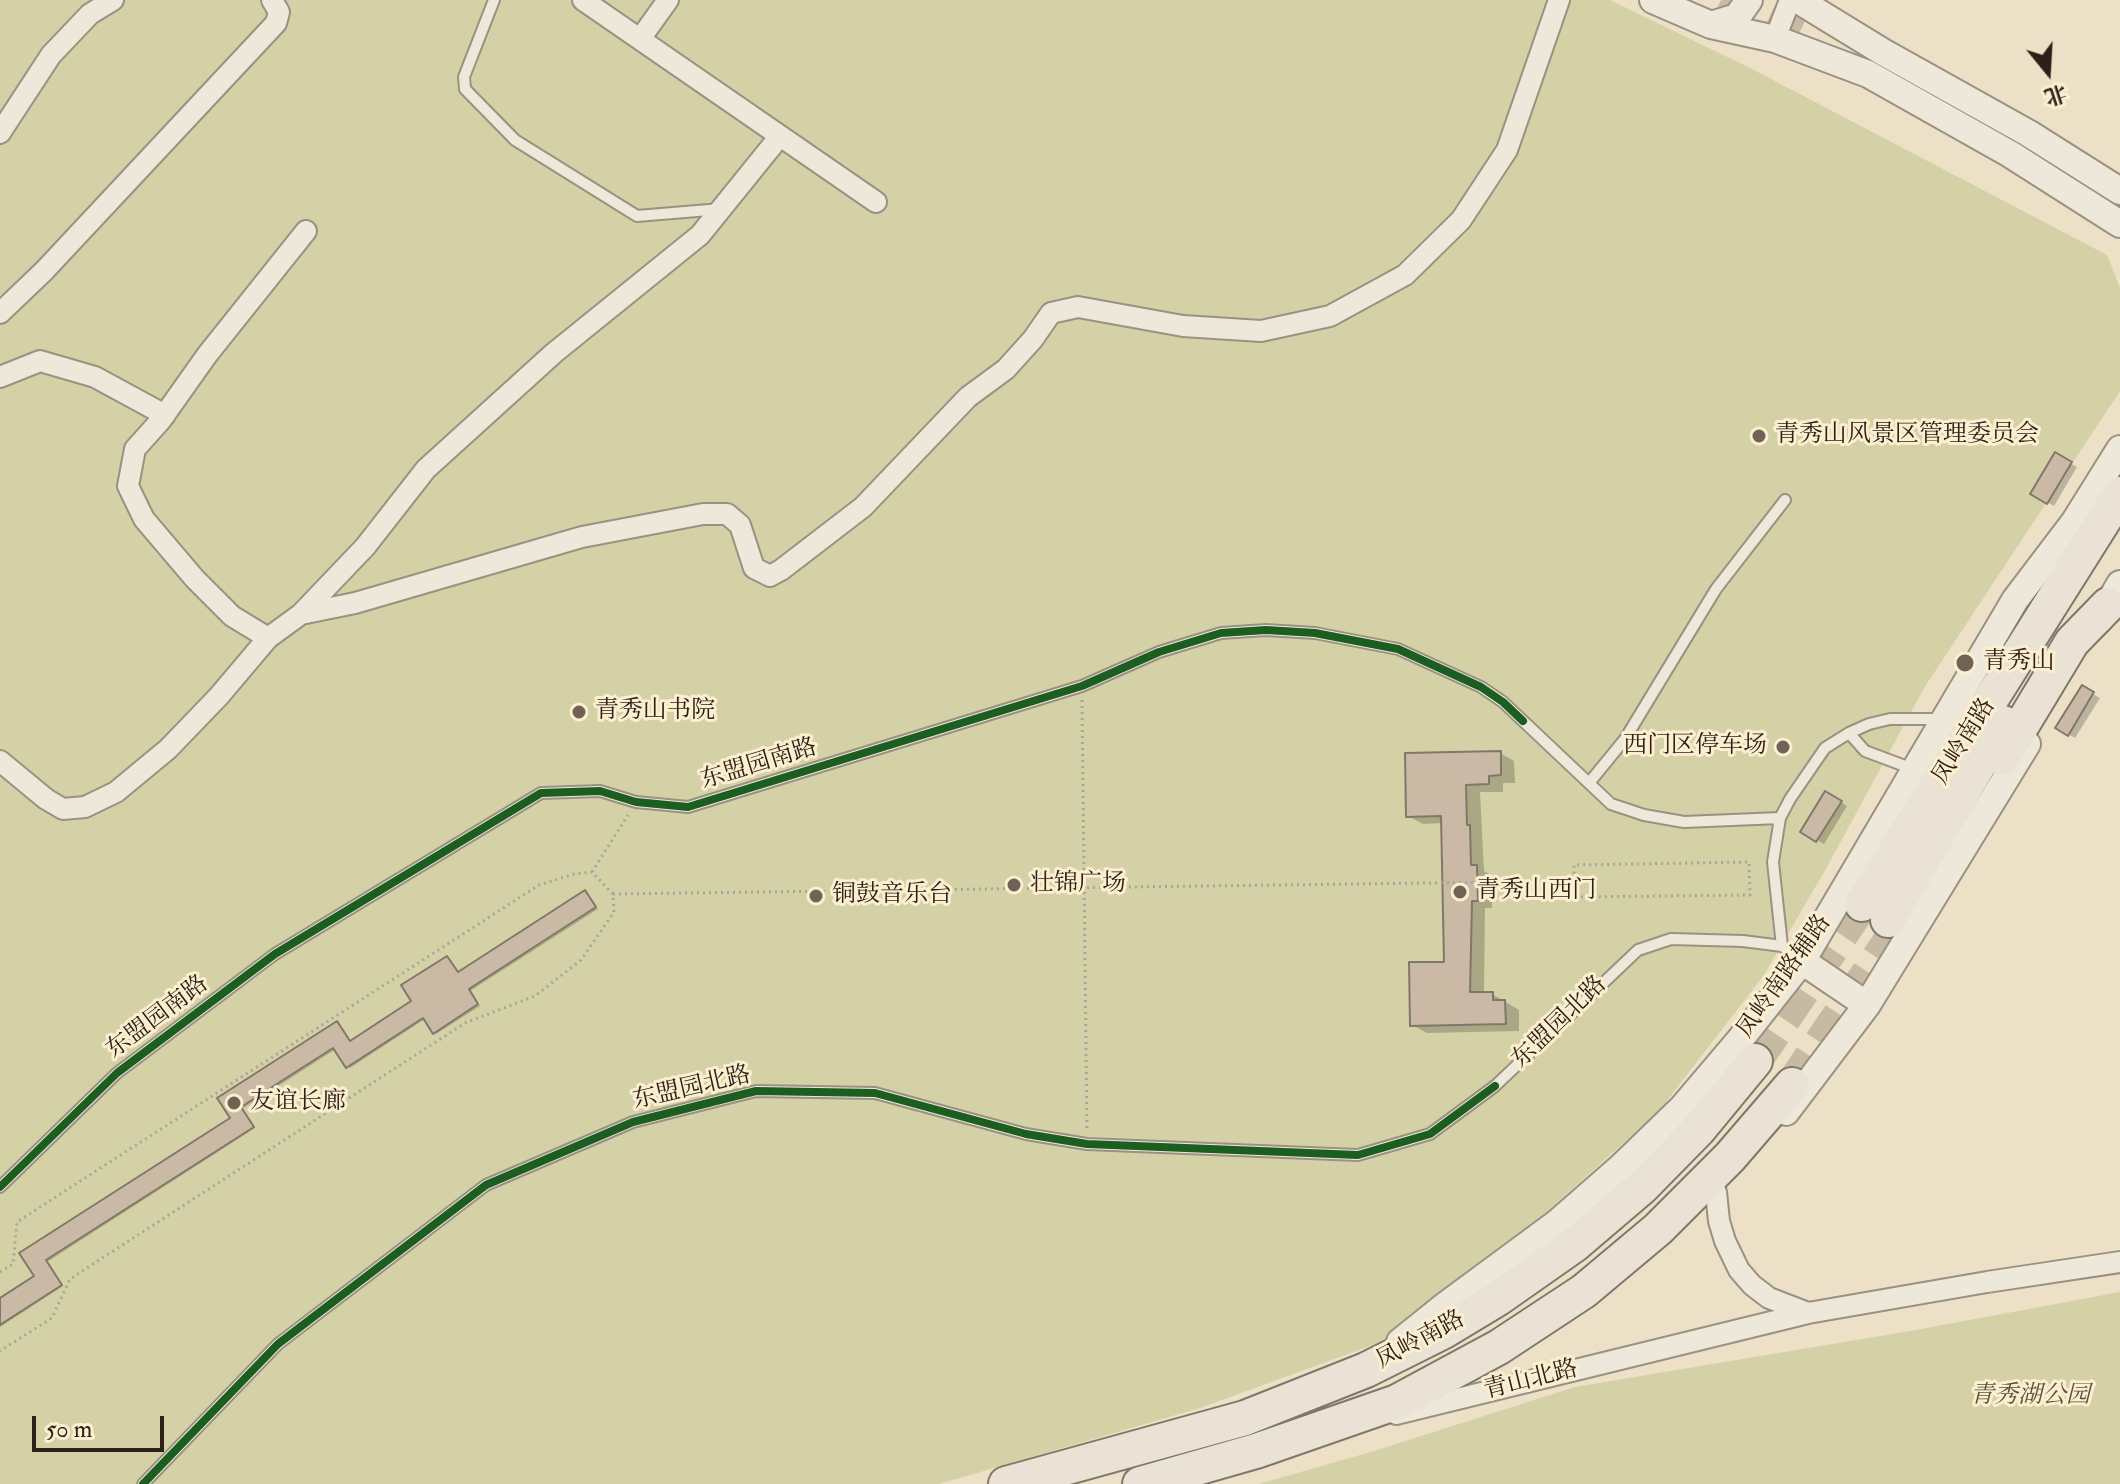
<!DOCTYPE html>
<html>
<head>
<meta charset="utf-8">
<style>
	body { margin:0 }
	#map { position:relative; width:2120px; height:1484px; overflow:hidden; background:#ece0c6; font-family:"IM FELL Double Pica","Noto Serif SC",serif }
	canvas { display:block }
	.north { position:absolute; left:2008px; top:32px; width:80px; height:80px; -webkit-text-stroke:6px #fcefd0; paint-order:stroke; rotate:162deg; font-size:22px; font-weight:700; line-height:32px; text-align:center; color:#2d2018 }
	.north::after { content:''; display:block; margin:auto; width:28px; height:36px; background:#2d2018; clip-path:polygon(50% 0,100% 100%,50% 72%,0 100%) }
	.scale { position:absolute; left:32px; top:1416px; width:132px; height:36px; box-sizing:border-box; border:4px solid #2d2018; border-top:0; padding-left:10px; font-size:24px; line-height:28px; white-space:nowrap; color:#2d2018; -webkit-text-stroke:6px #fcefd0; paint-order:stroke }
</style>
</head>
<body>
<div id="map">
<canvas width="2120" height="1484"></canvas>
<div class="north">北</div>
<div class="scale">50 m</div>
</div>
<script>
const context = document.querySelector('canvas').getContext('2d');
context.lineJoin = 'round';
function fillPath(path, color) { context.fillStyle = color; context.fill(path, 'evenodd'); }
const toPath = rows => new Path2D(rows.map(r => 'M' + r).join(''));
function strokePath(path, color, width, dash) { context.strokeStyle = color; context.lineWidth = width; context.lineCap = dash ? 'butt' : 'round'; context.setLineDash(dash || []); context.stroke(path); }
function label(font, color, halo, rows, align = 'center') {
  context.font = font + ' "IM FELL Double Pica","Noto Serif SC",serif'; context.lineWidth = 6; context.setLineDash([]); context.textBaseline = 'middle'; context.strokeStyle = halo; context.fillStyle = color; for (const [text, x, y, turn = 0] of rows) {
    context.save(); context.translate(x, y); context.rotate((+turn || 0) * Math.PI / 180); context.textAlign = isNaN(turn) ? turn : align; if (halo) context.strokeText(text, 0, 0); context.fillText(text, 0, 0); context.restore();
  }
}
fillPath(toPath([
	[0,0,1610,0,1752,69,2107,255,2120,288,2120,391,1924,688,1827,867,1764,975,1659,1111,1492,1261,1381,1342,1200,1408,939,1484,0,1484],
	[2120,1292,2120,1484,1259,1484,1374,1451,1575,1387,1916,1330]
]), '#d5d1a6');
fillPath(toPath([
	[2056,455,2077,467,2054,506,2033,494],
	[2082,688,2100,698,2075,738,2058,728],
	[1500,753,1514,761,1515,783,1503,783,1503,792,1480,792,1484,871,1491,875,1492,908,1485,908,1484,994,1492,994,1519,1010,1519,1031,1427,1033,1412,1025,1446,964,1443,823,1423,824,1408,816],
	[1826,793,1847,806,1824,844,1803,832],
	[585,892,598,909,470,991,480,1006,436,1034,425,1019,350,1068,336,1049,242,1109,255,1128,47,1262,63,1286,0,1327,0,1301,37,1277,22,1253,232,1118,220,1099,337,1023,351,1042,414,1002,448,958,459,973]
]), '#0003');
const building = toPath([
	[2055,452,2072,462,2047,504,2030,494,2055,452],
	[2082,685,2094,692,2068,736,2055,728,2082,685],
	[1501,751,1501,775,1489,776,1489,784,1466,785,1467,825,1470,825,1471,865,1477,865,1478,901,1472,901,1470,992,1493,992,1493,1000,1505,1000,1506,1024,1410,1026,1409,962,1444,962,1441,816,1406,817,1405,753,1501,751],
	[1825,791,1842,801,1816,842,1800,832,1825,791],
	[585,890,596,907,469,989,478,1004,433,1034,423,1018,346,1068,333,1048,241,1107,254,1127,46,1260,62,1285,0,1325,0,1298,34,1276,19,1253,230,1118,217,1098,337,1021,350,1041,411,1001,401,985,447,956,458,972,585,890]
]);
fillPath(building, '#cab9a5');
strokePath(building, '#7f786a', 2);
strokePath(toPath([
	[1755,1061,1862,904],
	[1792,1085,1900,926]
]), '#c6baa3', 34, [34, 17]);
strokePath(toPath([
	[1721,0,1811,42]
]), '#c6baa3', 34, [34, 17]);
const service = toPath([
	[494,0,464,77,465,89,515,140,637,216,721,209],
	[1849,733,1865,751,1913,769],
	[1589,783,1625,739,1716,589,1785,500],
	[1801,960,1782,946,1773,862,1780,818,1790,799,1825,748,1849,733,1869,724,1890,719,1942,719],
	[0,1187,117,1073,275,954,541,793,600,791,636,802,688,807,1082,686,1159,652,1221,633,1266,630,1315,633,1398,649,1481,687,1503,702,1611,804,1644,815,1684,822,1780,818],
	[143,1484,278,1344,486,1185,633,1122,756,1091,875,1093,1026,1134,1087,1144,1358,1155,1430,1134,1495,1086,1638,950,1671,939,1743,941,1782,946]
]);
const minor = toPath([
	[583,0,876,202],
	[640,39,668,0],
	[1775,39,1790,0],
	[0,133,51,55,90,14,113,0],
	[0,313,44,271,276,23,279,12,272,0],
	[0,377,40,361,95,377,165,415],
	[301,614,355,603,582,537,703,514,727,514,740,525,754,568,770,576,781,570,863,507,968,397,1006,369,1033,339,1051,313,1078,307,1183,326,1261,331,1330,316,1405,275,1461,220,1507,150,1559,0],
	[268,638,232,616,195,579,144,519,128,486,135,449,161,420,207,355,306,231],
	[0,761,46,799,63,809,85,807,116,792,168,749,219,696,268,638,301,614,365,547,426,469,554,353,700,235,780,136],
	[1716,1192,1719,1221,1725,1241,1739,1270,1752,1285,1769,1298,1808,1313],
	[1396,1414,1808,1313,1987,1282,2120,1262]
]);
const tertiary = toPath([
	[1653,0,1711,25,1775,39,1868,74,2010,154,2120,224],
	[1798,0,1883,52,2028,133,2120,191],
	[1711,25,1737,17,1749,0],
	[2099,620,2120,584],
	[1802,961,1867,1005],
	[1786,1112,1867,1005,2027,744],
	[1400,1342,1446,1305,1557,1223,1621,1167,1683,1107,1739,1041,1802,961,2015,600,2075,521,2120,449]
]);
const primary = toPath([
	[2002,758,2072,642,2108,605],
	[1862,904,2120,494],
	[1888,920,2003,723],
	[1006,1484,1245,1418,1366,1370,1444,1331,1497,1299,1574,1245,1642,1187,1699,1129,1755,1061],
	[1140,1484,1256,1451,1397,1402,1499,1347,1584,1291,1658,1229,1730,1157,1792,1085]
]);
strokePath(service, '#9a9182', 14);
strokePath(minor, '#9a9182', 24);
strokePath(tertiary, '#9a9182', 30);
strokePath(primary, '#7f786a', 38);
strokePath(toPath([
	[1082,700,1087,1132],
	[592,872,628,815],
	[613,894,1574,881,1574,897,1750,895,1749,862,1574,865,1574,881],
	[0,1272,13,1264,17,1222,539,885,574,874,592,872,613,894,614,912,581,960,535,996,465,1023,70,1279,52,1318,0,1351]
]), '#aaa499', 3, [2, 4]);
strokePath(service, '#eee8da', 10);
strokePath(minor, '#eee8da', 20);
strokePath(tertiary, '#eee8da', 26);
strokePath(primary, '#eae3d5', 34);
strokePath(toPath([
	[0,1187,117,1073,275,954,541,793,600,791,636,802,688,807,1082,686,1159,652,1221,633,1266,630,1315,633,1398,649,1481,687,1503,702,1523,721],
	[143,1484,278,1344,486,1185,633,1122,756,1091,875,1093,1026,1134,1087,1144,1358,1155,1430,1134,1495,1086]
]), '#1b5e20', 8);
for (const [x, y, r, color] of [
	[1759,436,8,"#706355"],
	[1965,663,10,"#706355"],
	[579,712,8,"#706355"],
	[1783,747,8,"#706355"],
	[1014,885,8,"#706355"],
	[1460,892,8,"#706355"],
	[816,896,8,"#706355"],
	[234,1103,8,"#706355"]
]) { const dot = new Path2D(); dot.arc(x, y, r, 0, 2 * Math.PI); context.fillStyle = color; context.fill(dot); strokePath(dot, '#fcefd0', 3); }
label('24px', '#2d2018', '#fcefd0', [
	["青秀山风景区管理委员会",1775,436],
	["青秀山",1983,663],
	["青秀山书院",595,712],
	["西门区停车场",1767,747,"right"],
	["壮锦广场",1030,885],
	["青秀山西门",1476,892],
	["铜鼓音乐台",832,896],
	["友谊长廊",250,1103]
], 'left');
label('24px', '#2d2018', '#fcefd0', [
	["凤岭南路",1965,742,-58],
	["东盟园南路",759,765,-17],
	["凤岭南路辅路",1785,977,-55],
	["东盟园南路",158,1018,-37],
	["东盟园北路",1560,1023,-44],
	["东盟园北路",692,1089,-13],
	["凤岭南路",1421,1341,-28],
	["青山北路",1531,1381,-14]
]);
label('italic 24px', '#5a513b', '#fcefd0', [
	["青秀湖公园",2030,1397]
]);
</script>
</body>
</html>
